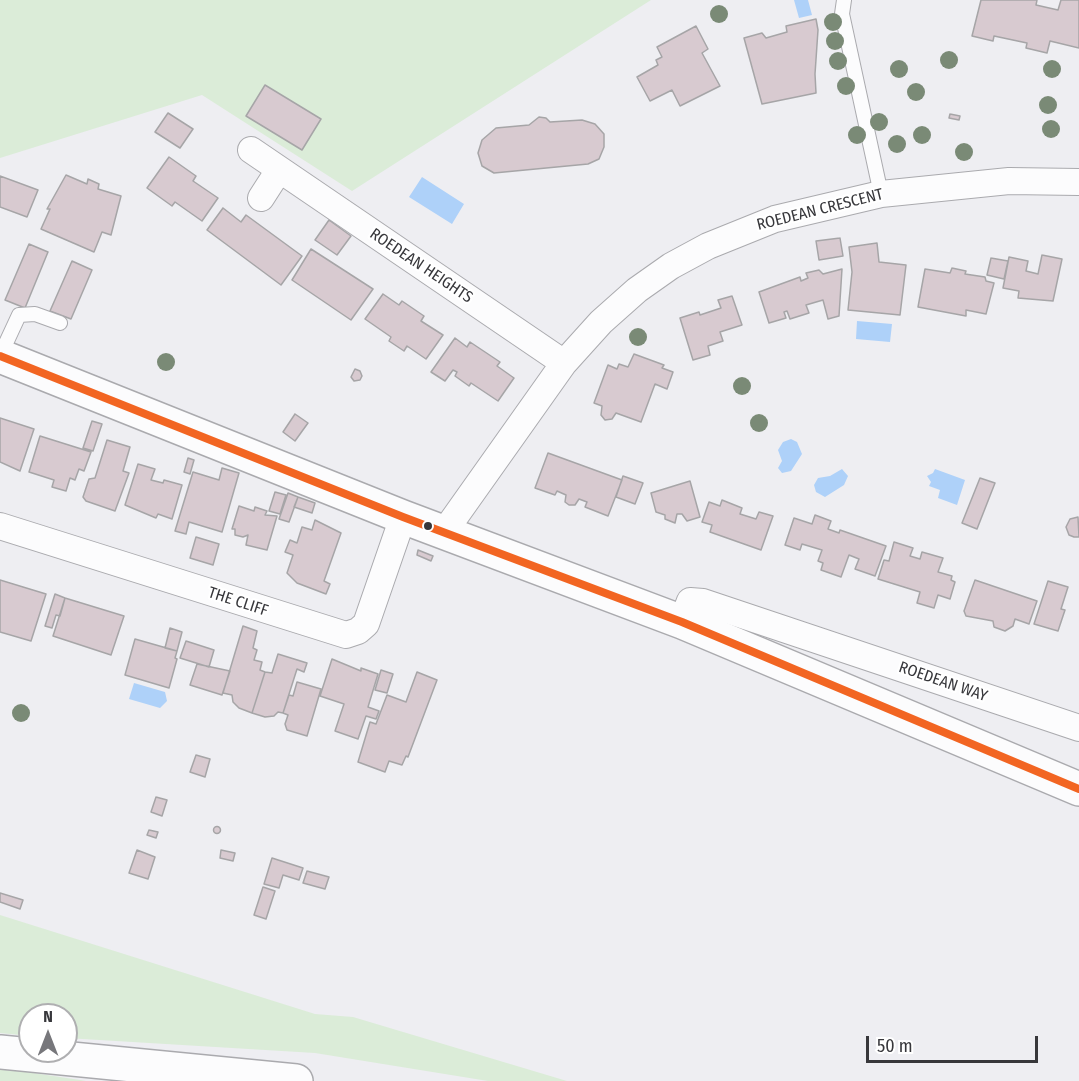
<!DOCTYPE html>
<html>
<head>
<meta charset="utf-8">
<style>
	body { margin:0 }
	#map { position:relative; width:1079px; height:1081px; overflow:hidden; background:#eeeef2; font-family:"Fira Sans Condensed",sans-serif }
	canvas { display:block }
	.north { position:absolute; left:18px; top:1003px; width:60px; height:60px; box-sizing:border-box; background:#fff; border:2px solid #afafb1; border-radius:50%; rotate:0deg; font-size:16px; font-weight:700; line-height:24px; text-align:center; color:#37373b }
	.north::after { content:''; display:block; margin:auto; width:21px; height:27px; background:#77777b; clip-path:polygon(50% 0,100% 100%,50% 72%,0 100%) }
	.scale { position:absolute; left:866px; top:1036px; width:172px; height:27px; box-sizing:border-box; border:3px solid #37373b; border-top:0; padding-left:8px; font-size:18px; line-height:21px; white-space:nowrap; color:#37373b; -webkit-text-stroke:4px #fff; paint-order:stroke }
</style>
</head>
<body>
<div id="map">
<canvas width="1079" height="1081"></canvas>
<div class="north">N</div>
<div class="scale">50 m</div>
</div>
<script>
const context = document.querySelector('canvas').getContext('2d');
context.lineJoin = 'round';
function fillPath(path, color) { context.fillStyle = color; context.fill(path, 'evenodd'); }
const toPath = rows => new Path2D(rows.map(r => 'M' + r).join(''));
function strokePath(path, color, width, dash) { context.strokeStyle = color; context.lineWidth = width; context.lineCap = dash ? 'butt' : 'round'; context.setLineDash(dash || []); context.stroke(path); }
function label(font, color, halo, rows, align = 'center') {
  context.font = font + ' "Fira Sans Condensed",sans-serif'; context.lineWidth = 4.5; context.setLineDash([]); context.textBaseline = 'middle'; context.strokeStyle = halo; context.fillStyle = color; for (const [text, x, y, turn = 0] of rows) {
    context.save(); context.translate(x, y); context.rotate((+turn || 0) * Math.PI / 180); context.textAlign = isNaN(turn) ? turn : align; if (halo) context.strokeText(text, 0, 0); context.fillText(text, 0, 0); context.restore();
  }
}
fillPath(toPath([
	[0,0,651,0,352,191,202,95,0,158],
	[0,915,315,1014,353,1017,567,1081,488,1081,315,1053,66,1038,66,1015,30,1015,30,1036,0,1033],
	[0,1068,80,1080,86,1081,0,1081]
]), '#dbecd8');
fillPath(toPath([
	[794,0,808,0,812,15,799,18],
	[422,177,464,204,452,224,409,197],
	[857,321,892,324,890,342,856,339],
	[791,439,797,442,802,454,791,471,782,473,778,468,782,461,778,450,783,442],
	[842,469,848,476,844,485,825,497,816,492,814,485,818,478,830,476],
	[935,469,965,480,957,505,938,498,940,490,929,486,931,482,927,476,933,473],
	[134,683,165,692,167,701,160,708,129,699]
]), '#aed1f9');
const building = toPath([
	[981,0,1037,0,1036,5,1058,10,1061,0,1079,0,1079,48,1050,41,1047,53,1026,48,1027,43,994,36,993,41,972,36,981,0],
	[816,19,818,30,815,74,816,93,762,104,744,38,762,33,766,38,787,32,786,26,816,19],
	[696,26,708,49,702,53,720,86,680,106,672,90,650,101,637,77,658,65,656,60,662,57,657,47,696,26],
	[265,85,321,119,302,150,246,116,265,85],
	[168,113,193,129,180,148,155,132,168,113],
	[950,114,960,116,959,120,949,118,950,114],
	[539,117,546,118,550,122,582,120,595,124,604,134,604,147,599,159,588,164,494,173,482,166,478,153,482,140,496,128,529,125,539,117],
	[169,157,196,176,193,181,218,198,202,221,175,202,172,206,147,188,169,157],
	[66,175,87,184,88,179,99,184,98,189,121,196,111,235,102,232,94,252,41,229,50,209,47,209,66,175],
	[0,176,38,190,27,217,0,207,0,176],
	[223,208,241,222,246,215,302,256,281,285,207,230,223,208],
	[329,220,351,236,337,255,315,240,329,220],
	[840,238,843,256,819,260,816,241,840,238],
	[877,243,879,262,906,265,900,315,848,310,852,272,849,247,877,243],
	[29,244,48,252,25,308,5,300,29,244],
	[311,249,373,289,351,320,292,280,311,249],
	[1042,255,1062,259,1053,301,1018,298,1019,291,1003,288,1009,257,1028,261,1026,271,1038,274,1042,255],
	[991,258,1008,261,1004,279,987,275,991,258],
	[72,261,92,270,71,319,50,311,72,261],
	[952,268,966,271,965,274,985,277,986,281,994,283,986,314,966,310,966,316,918,307,925,269,950,273,952,268],
	[842,269,839,316,828,319,823,300,806,305,809,313,790,319,787,311,784,312,786,318,769,323,759,292,800,277,801,281,808,278,806,273,819,270,823,274,842,269],
	[383,294,399,305,402,301,424,316,421,321,443,335,426,359,407,346,404,351,389,341,391,337,365,319,383,294],
	[732,296,742,325,720,332,723,341,708,346,710,355,693,360,680,318,699,312,700,315,721,308,718,300,732,296],
	[455,338,467,347,470,342,500,362,497,366,514,378,498,401,471,383,469,386,455,376,457,372,453,370,445,381,431,372,455,338],
	[634,354,664,365,662,368,673,372,667,389,655,384,641,422,616,413,612,419,605,420,601,415,602,406,594,403,608,365,617,369,619,364,628,367,634,354],
	[355,369,360,371,362,376,360,380,354,381,351,377,355,369],
	[295,414,308,423,295,441,283,432,295,414],
	[0,418,34,429,20,471,0,462,0,418],
	[92,421,102,424,93,451,83,448,92,421],
	[40,436,91,452,84,471,79,469,75,480,70,478,66,491,52,487,54,480,29,472,40,436],
	[107,440,130,447,123,471,129,473,115,511,86,501,83,497,89,479,95,478,107,440],
	[548,453,622,480,608,516,585,507,587,502,579,499,575,505,569,505,565,502,566,495,557,491,555,495,535,488,548,453],
	[188,458,194,460,190,474,184,472,188,458],
	[138,464,155,469,151,480,163,483,164,480,182,485,172,519,158,514,156,518,125,505,138,464],
	[222,468,239,473,222,532,189,522,186,534,175,531,193,472,219,480,222,468],
	[623,476,643,483,635,504,616,497,623,476],
	[980,478,995,483,977,529,962,523,980,478],
	[690,481,700,517,687,521,682,514,677,514,675,523,665,519,665,515,656,512,651,493,690,481],
	[275,492,286,495,280,514,269,511,275,492],
	[288,493,298,497,289,522,279,519,288,493],
	[298,497,315,503,312,513,294,507,298,497],
	[722,500,742,508,740,514,756,519,759,512,773,516,761,550,710,532,712,525,702,522,709,502,720,506,722,500],
	[239,506,254,511,255,507,267,511,265,515,277,516,267,550,246,545,248,535,243,537,235,535,235,529,232,529,239,506],
	[815,515,831,521,828,529,839,533,840,530,886,546,875,576,855,569,859,559,849,555,841,577,821,570,823,563,818,561,822,550,802,544,800,550,785,545,794,518,812,524,815,515],
	[1078,517,1079,537,1074,537,1069,535,1066,527,1070,519,1078,517],
	[315,520,341,533,324,581,330,584,326,594,297,583,287,573,293,555,285,552,290,540,297,543,302,527,312,530,315,520],
	[196,537,219,544,213,565,190,558,196,537],
	[894,542,913,548,910,556,920,559,922,552,943,558,938,572,952,576,951,580,955,582,950,599,938,595,934,608,917,603,920,592,878,579,884,560,889,561,894,542],
	[418,550,433,556,431,561,417,555,418,550],
	[0,580,46,594,31,641,0,632,0,580],
	[975,580,1037,601,1029,624,1015,619,1013,626,1005,631,994,627,993,621,966,616,964,611,975,580],
	[1048,581,1068,587,1061,609,1065,610,1058,631,1034,624,1048,581],
	[55,594,65,598,60,616,56,615,52,628,45,626,55,594],
	[65,598,124,616,111,655,53,636,65,598],
	[243,626,257,631,253,648,257,650,254,660,262,662,260,670,265,672,252,713,239,708,233,702,232,695,223,693,243,626],
	[170,628,182,632,177,651,165,648,170,628],
	[135,639,177,651,175,658,177,659,169,688,125,675,135,639],
	[186,641,214,650,209,667,180,658,186,641],
	[278,654,307,663,304,672,297,669,283,713,278,712,274,716,265,717,252,713,265,672,272,673,278,654],
	[332,659,361,671,361,668,378,674,368,707,379,711,376,719,366,716,358,739,335,731,344,704,320,696,332,659],
	[197,664,230,671,222,695,190,685,197,664],
	[381,670,393,674,387,693,375,690,381,670],
	[417,672,437,680,408,757,406,756,402,765,389,761,385,772,358,762,370,722,376,724,387,695,406,702,417,672],
	[297,682,321,689,307,736,287,730,285,724,288,715,283,713,289,695,293,696,297,682],
	[196,755,210,759,205,777,190,772,196,755],
	[156,797,167,800,162,816,151,812,156,797],
	'213.5 830a3.5 3.5 0 1 1 7 0a3.5 3.5 0 1 1-7 0Z',
	[149,830,158,832,156,838,147,835,149,830],
	[137,850,155,857,148,879,129,873,137,850],
	[221,850,235,853,233,861,220,858,221,850],
	[272,858,303,868,299,880,283,875,279,888,264,884,272,858],
	[307,871,329,877,325,889,303,883,307,871],
	[263,887,275,891,266,919,254,915,263,887],
	[0,893,23,900,20,909,0,902,0,893]
]);
fillPath(building, '#d8cad0');
strokePath(building, '#a6a5a7', 1.5);
const lane = toPath([
	[844,0,842,14,881,194],
	[0,356,19,315,35,314,60,323]
]);
const street = toPath([
	[251,150,564,363],
	[261,198,279,170],
	[0,526,346,635,358,631,366,624,403,517],
	[446,534,452,521,564,363,601,322,637,290,671,266,708,246,775,219,881,194,1009,181,1079,182],
	[682,622,690,601,703,602,1079,728]
]);
const secondary = toPath([
	[0,356,403,517,682,622,1079,789]
]);
const primary = toPath([
	[0,1052,296,1081]
]);
strokePath(lane, '#aaaaae', 16);
strokePath(street, '#aaaaae', 28);
strokePath(secondary, '#aaaaae', 36);
strokePath(primary, '#aaaaae', 36);
strokePath(lane, '#fcfcfd', 14);
strokePath(street, '#fcfcfd', 26);
strokePath(secondary, '#fcfcfd', 33);
strokePath(primary, '#fcfcfd', 33);
strokePath(toPath([
	[0,356,403,517,682,622,1079,789]
]), '#f26522', 8);
context.fillStyle = '#7a8a76';
for (const [x, y] of [
	[719,14],
	[833,22],
	[835,41],
	[949,60],
	[838,61],
	[899,69],
	[1052,69],
	[846,86],
	[916,92],
	[1048,105],
	[879,122],
	[1051,129],
	[857,135],
	[922,135],
	[897,144],
	[964,152],
	[638,337],
	[166,362],
	[742,386],
	[759,423],
	[21,713]
]) { context.beginPath(); context.arc(x, y, 9, 0, 2 * Math.PI); context.fill(); }
for (const [x, y, r, color] of [
	[428,526,5,"#37373b"]
]) { const dot = new Path2D(); dot.arc(x, y, r, 0, 2 * Math.PI); context.fillStyle = color; context.fill(dot); strokePath(dot, '#fff', 2); }
label('16px', '#37373b', '#fff', [
	["ROEDEAN CRESCENT",820,210,-14],
	["ROEDEAN HEIGHTS",421,266,34],
	["THE CLIFF",238,602,18],
	["ROEDEAN WAY",943,682,19]
]);
</script>
</body>
</html>
